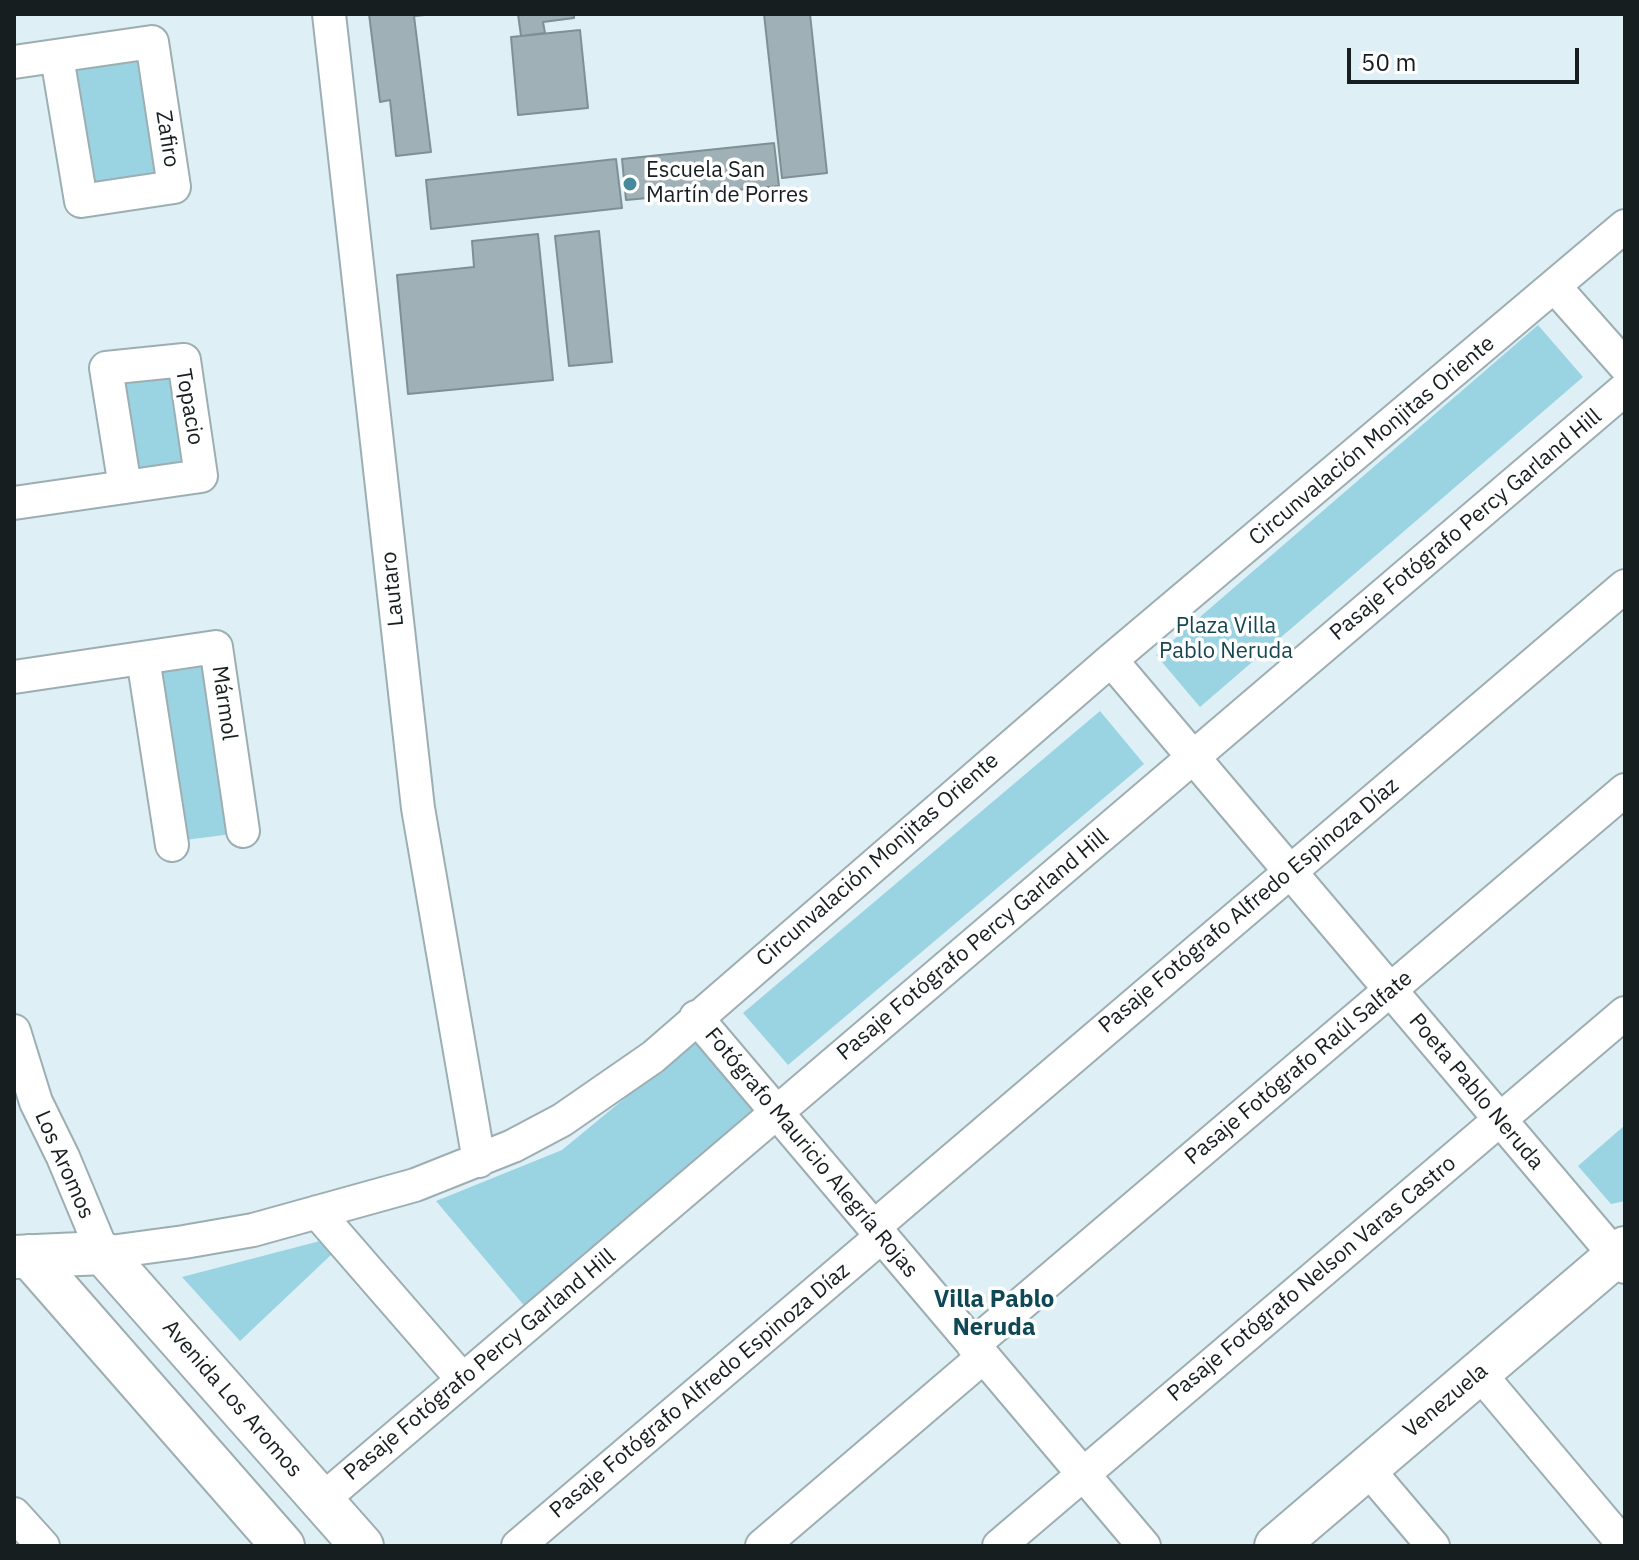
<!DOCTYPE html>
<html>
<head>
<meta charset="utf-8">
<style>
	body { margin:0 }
	#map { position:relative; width:1639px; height:1560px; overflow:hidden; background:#def0f5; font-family:"IBM Plex Sans",sans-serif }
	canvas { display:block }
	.frame { position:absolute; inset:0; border:16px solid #171e1f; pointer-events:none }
	.scale { position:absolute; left:1347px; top:48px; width:232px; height:36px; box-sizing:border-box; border:4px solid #171e1f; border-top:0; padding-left:10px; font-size:24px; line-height:28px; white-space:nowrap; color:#171e1f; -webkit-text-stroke:6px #fff; paint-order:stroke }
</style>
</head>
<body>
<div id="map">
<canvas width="1639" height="1560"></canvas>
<div class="frame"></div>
<div class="scale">50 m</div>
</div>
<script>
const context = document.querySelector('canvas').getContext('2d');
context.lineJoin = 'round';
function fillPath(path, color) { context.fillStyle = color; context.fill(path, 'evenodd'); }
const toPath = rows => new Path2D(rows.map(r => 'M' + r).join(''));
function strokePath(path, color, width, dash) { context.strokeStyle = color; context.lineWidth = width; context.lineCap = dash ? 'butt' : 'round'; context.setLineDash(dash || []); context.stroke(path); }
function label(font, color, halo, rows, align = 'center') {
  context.font = font + ' "IBM Plex Sans",sans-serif'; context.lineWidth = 7; context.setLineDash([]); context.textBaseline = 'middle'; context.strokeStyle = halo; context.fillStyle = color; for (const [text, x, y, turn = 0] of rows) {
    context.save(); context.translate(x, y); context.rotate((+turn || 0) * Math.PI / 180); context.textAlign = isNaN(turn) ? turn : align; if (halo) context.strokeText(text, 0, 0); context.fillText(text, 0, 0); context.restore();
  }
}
fillPath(toPath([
	[142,61,158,177,92,186,75,70],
	[1538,325,1583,377,1200,707,1156,655],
	[175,370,187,464,130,471,118,378],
	[206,660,232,834,185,840,159,667],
	[1100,711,1144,764,788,1065,743,1013],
	[699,1037,764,1115,527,1309,436,1201,562,1150],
	[1625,1125,1625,1201,1611,1204,1578,1166],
	[320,1241,332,1254,240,1341,182,1277]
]), '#9ad3e2');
const building = toPath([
	[369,14,435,14,414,16,431,152,396,156,390,100,380,102,369,14],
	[518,14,574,14,574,18,543,22,545,33,521,36,518,14],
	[764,14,810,14,827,173,782,178,764,14],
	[580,30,588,108,518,115,511,37,580,30],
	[774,143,779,186,626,200,622,159,774,143],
	[616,159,622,208,431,229,426,180,616,159],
	[599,231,612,362,569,366,555,236,599,231],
	[538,234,553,380,408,394,397,275,474,267,472,241,538,234]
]);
fillPath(building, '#9fb1b6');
strokePath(building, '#7f9094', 2);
const minor = toPath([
	[329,14,418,808,479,1161],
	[14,62,152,42,174,187,81,201,57,57],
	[1555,287,1625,366],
	[14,503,125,487,201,476,184,360,106,368,125,487],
	[143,658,172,845],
	[1111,660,1625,1267],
	[14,677,216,647,243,831],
	[696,1017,1144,1546],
	[14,1031,36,1102,63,1157,103,1253,184,1242,253,1230,415,1185,513,1146,562,1120,653,1057,1111,660,1625,226],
	[317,1212,463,1380],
	[874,1227,1625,586],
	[973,1345,1625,790],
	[1480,1374,1625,1546],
	[1366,1467,1433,1546],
	[322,1500,1625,389],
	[14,1514,43,1546],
	[518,1546,882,1236],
	[762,1546,983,1357],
	[999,1546,1625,1013]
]);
const tertiary = toPath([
	[29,1256,283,1546],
	[14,1257,103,1253,362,1546],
	[1276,1546,1625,1248]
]);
strokePath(minor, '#9daeb3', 36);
strokePath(tertiary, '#9daeb3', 46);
strokePath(minor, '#fff', 32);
strokePath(tertiary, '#fff', 42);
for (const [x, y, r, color] of [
	[630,184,8,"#488a9b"]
]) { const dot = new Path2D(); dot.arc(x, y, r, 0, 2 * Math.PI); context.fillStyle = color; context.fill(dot); strokePath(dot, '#fff', 3); }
label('22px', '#171e1f', '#fff', [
	["Zafiro",167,139,81],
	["Topacio",189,407,80],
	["Circunvalación Monjitas Oriente",1372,441,-40],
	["Pasaje Fotógrafo Percy Garland Hill",1466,525,-40],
	["Lautaro",393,589,-96],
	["Mármol",224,703,82],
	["Circunvalación Monjitas Oriente",878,860,-41],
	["Pasaje Fotógrafo Alfredo Espinoza Díaz",1249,906,-40],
	["Pasaje Fotógrafo Percy Garland Hill",973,945,-40],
	["Pasaje Fotógrafo Raúl Salfate",1299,1068,-40],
	["Poeta Pablo Neruda",1476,1092,50],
	["Fotógrafo Mauricio Alegría Rojas",811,1153,50],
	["Los Aromos",64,1165,66],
	["Pasaje Fotógrafo Nelson Varas Castro",1312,1279,-40],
	["Pasaje Fotógrafo Percy Garland Hill",480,1365,-40],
	["Pasaje Fotógrafo Alfredo Espinoza Díaz",700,1391,-40],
	["Avenida Los Aromos",232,1399,49],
	["Venezuela",1446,1401,-40]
]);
label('22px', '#171e1f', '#fff', [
	["Escuela San",646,171],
	["Martín de Porres",646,196]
], 'left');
label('22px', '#174651', '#fff', [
	["Plaza Villa",1226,627],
	["Pablo Neruda",1226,652]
]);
label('bold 24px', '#0e4855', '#fff', [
	["Villa Pablo",994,1300],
	["Neruda",994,1328]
]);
</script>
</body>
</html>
